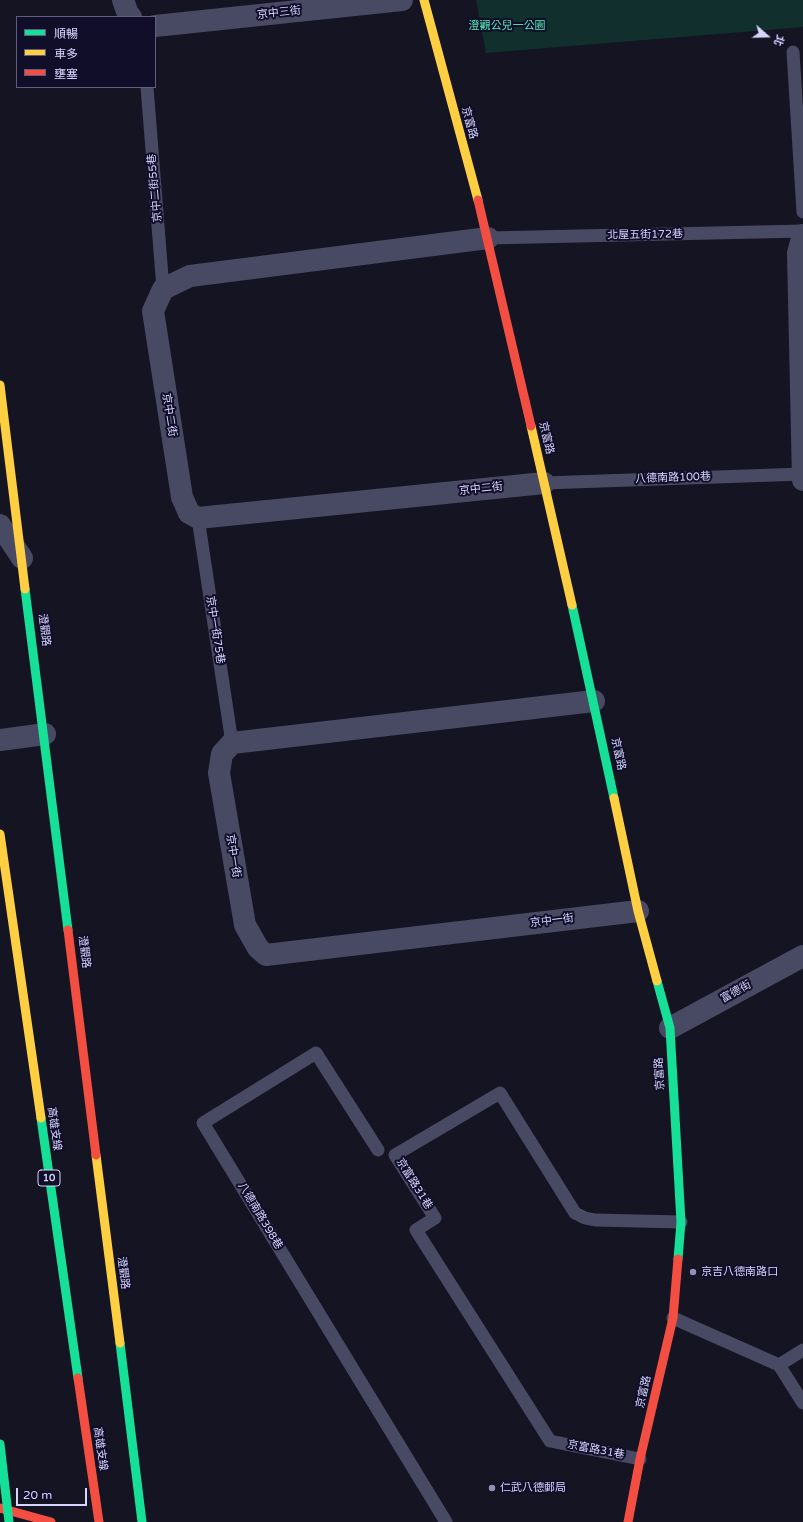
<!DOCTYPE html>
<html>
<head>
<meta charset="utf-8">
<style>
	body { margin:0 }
	#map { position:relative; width:803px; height:1522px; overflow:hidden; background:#151422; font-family:"Varela Round","Noto Sans TC",sans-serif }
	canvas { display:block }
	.legend { position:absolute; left:16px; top:16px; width:140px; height:72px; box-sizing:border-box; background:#100e28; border:1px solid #5f5e7e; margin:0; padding:5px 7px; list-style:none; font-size:12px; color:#d6d5ff }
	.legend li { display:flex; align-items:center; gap:8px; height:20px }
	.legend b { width:20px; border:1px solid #5f5e7e }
	.north { position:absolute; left:747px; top:16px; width:40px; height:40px; -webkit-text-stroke:3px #100e28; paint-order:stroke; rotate:110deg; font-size:11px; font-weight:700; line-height:16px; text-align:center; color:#d6d5ff }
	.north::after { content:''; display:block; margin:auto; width:14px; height:18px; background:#d6d5ff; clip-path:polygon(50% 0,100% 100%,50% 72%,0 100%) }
	.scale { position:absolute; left:16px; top:1488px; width:71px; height:18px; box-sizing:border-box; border:2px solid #d6d5ff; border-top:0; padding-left:5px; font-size:12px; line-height:14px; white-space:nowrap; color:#d6d5ff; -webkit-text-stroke:3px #100e28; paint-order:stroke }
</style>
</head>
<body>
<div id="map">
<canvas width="803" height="1522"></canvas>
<ul class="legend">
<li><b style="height:5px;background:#16e098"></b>順暢</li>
<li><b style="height:5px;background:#ffcf43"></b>車多</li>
<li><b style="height:5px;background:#f24e42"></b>壅塞</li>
</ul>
<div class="north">北</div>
<div class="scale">20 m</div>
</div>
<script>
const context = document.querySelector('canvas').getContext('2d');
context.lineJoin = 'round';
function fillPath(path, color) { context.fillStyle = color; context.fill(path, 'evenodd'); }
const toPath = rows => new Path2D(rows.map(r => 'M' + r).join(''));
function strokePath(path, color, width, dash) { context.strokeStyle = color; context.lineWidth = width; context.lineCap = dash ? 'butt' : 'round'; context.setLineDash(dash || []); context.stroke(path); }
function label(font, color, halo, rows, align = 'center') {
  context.font = font + ' "Varela Round","Noto Sans TC",sans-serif'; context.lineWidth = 4; context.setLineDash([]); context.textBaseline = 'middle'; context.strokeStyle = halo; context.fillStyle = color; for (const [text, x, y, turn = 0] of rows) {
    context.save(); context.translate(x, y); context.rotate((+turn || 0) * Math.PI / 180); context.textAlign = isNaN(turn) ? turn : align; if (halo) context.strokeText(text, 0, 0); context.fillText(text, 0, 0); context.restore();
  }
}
fillPath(toPath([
	[476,0,803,0,803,27,486,53]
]), '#112f2d');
strokePath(toPath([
	[793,52,803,212],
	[147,87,163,289],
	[488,238,803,231],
	[544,483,803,474],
	[198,518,232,743],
	[378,1150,316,1053,203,1123,446,1522],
	[673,1318,779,1365,803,1350],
	[779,1365,803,1403],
	[640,1459,550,1441,416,1230,435,1218,395,1155,500,1093,575,1213,585,1218,595,1220,681,1222]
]), '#484963', 13);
strokePath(toPath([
	[123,0,128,14,131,17],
	[155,26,402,0],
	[803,235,798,253,803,480],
	[488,238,190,276,163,289,153,311,182,497,189,513,198,518,544,483],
	[0,525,22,558],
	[594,701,232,743,222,754,219,773,245,925,258,948,266,955,638,911],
	[0,740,45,734],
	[670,1028,803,956]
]), '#484963', 22);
strokePath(toPath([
	[25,589,68,930],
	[572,605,614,798],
	[657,981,670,1028,681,1222,678,1259],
	[41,1118,78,1378],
	[120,1343,142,1522]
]), '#16e098', 9);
strokePath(toPath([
	[424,0,478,200],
	[0,385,25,589],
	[531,426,572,605],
	[614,798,638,911,657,981],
	[0,834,41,1118],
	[96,1155,120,1343]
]), '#ffcf43', 9);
strokePath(toPath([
	[478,200,531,426],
	[68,930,96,1155],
	[78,1378,99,1522],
	[0,1508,51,1522],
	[628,1522,640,1459,673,1318,678,1259]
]), '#f24e42', 9);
strokePath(toPath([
	[0,1444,9,1522]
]), '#16e098', 9);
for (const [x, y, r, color] of [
	[693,1272,4,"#9291b2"],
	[492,1488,4,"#9291b2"]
]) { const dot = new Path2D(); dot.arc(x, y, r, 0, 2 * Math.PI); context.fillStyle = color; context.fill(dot); strokePath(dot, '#100e28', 1.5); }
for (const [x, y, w] of [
	[49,1178,22]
]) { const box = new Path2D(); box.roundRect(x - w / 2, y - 8, w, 16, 3); context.fillStyle = '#100e28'; context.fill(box); strokePath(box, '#d6d5ff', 1); }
label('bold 10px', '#d6d5ff', null, [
	["10",49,1178]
]);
label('11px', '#d6d5ff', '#100e28', [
	["京中三街",279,13,-6],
	["京富路",469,123,75],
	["京中二街55巷",155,188,-95],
	["北屋五街172巷",645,235,-1],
	["京中二街",169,415,81],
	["京富路",546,438,77],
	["八德南路100巷",673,478,-2],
	["京中二街",481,489,-6],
	["澄觀路",44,630,83],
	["京中一街75巷",215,630,81],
	["京富路",618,754,78],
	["京中一街",233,856,81],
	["京中一街",552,921,-7],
	["澄觀路",84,952,83],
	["富德街",736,992,-29],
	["京富路",660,1074,-93],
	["高雄支線",54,1129,82],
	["京富路31巷",414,1184,58],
	["八德南路398巷",260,1216,59],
	["澄觀路",123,1273,83],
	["京富路",644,1392,-77],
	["高雄支線",100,1449,82],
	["京富路31巷",596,1450,11]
]);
label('11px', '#57e9b9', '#100e28', [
	["澄觀公兒一公園",507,26]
]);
label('11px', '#d6d5ff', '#100e28', [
	["京吉八德南路口",701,1272],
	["仁武八德郵局",500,1488]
], 'left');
</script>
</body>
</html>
